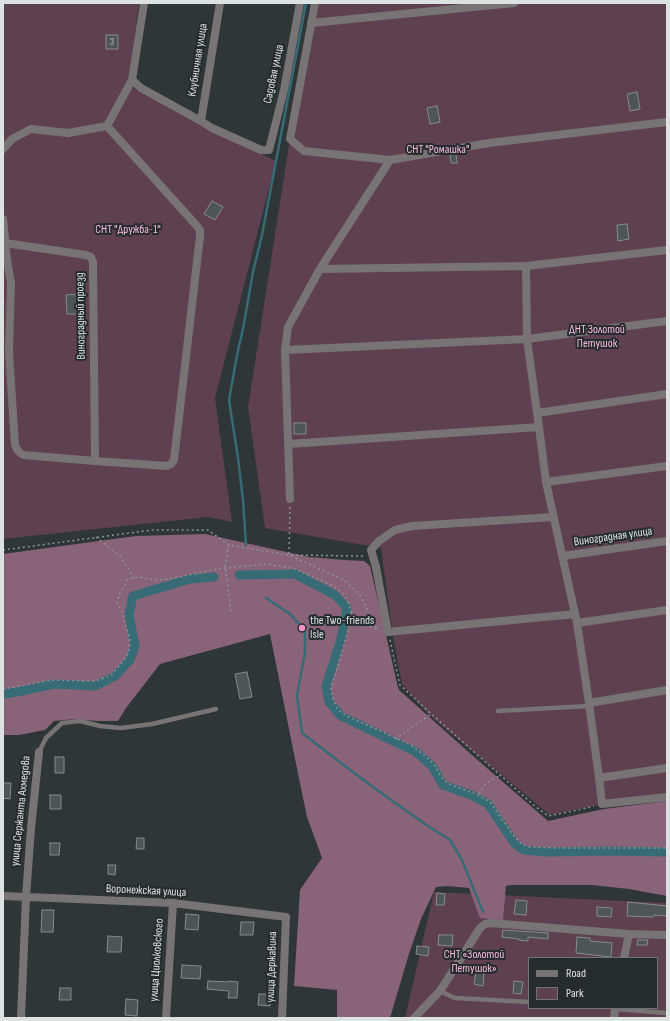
<!DOCTYPE html>
<html>
<head>
<meta charset="utf-8">
<style>
	body { margin:0 }
	#map { position:relative; width:670px; height:1021px; overflow:hidden; background:#2e3638; font-family:"Sofia Sans Condensed",sans-serif }
	canvas { display:block }
	.frame { position:absolute; inset:0; border:4px solid #dce1e2; pointer-events:none }
	.legend { position:absolute; left:528px; top:957px; width:130px; height:52px; box-sizing:border-box; background:#242c2d; border:1px solid #6e7475; margin:0; padding:5px 7px; list-style:none; font-size:12px; color:#dce1e2 }
	.legend li { display:flex; align-items:center; gap:8px; height:20px }
	.legend b { width:20px; border:1px solid #6e7475 }
</style>
</head>
<body>
<div id="map">
<canvas width="670" height="1021"></canvas>
<div class="frame"></div>
<ul class="legend">
<li><b style="height:5px;background:#787476"></b>Road</li>
<li><b style="height:11px;background:#5e4050"></b>Park</li>
</ul>
</div>
<script>
const context = document.querySelector('canvas').getContext('2d');
context.lineJoin = 'round';
function fillPath(path, color) { context.fillStyle = color; context.fill(path, 'evenodd'); }
const toPath = rows => new Path2D(rows.map(r => 'M' + r).join(''));
function strokePath(path, color, width, dash) { context.strokeStyle = color; context.lineWidth = width; context.lineCap = dash ? 'butt' : 'round'; context.setLineDash(dash || []); context.stroke(path); }
function label(font, color, halo, rows, align = 'center') {
  context.font = font + ' "Sofia Sans Condensed",sans-serif'; context.lineWidth = 4; context.setLineDash([]); context.textBaseline = 'middle'; context.strokeStyle = halo; context.fillStyle = color; for (const [text, x, y, turn = 0] of rows) {
    context.save(); context.translate(x, y); context.rotate((+turn || 0) * Math.PI / 180); context.textAlign = isNaN(turn) ? turn : align; if (halo) context.strokeText(text, 0, 0); context.fillText(text, 0, 0); context.restore();
  }
}
fillPath(toPath([
	[3,3,139,3,128,85,203,126,276,161,215,398,232,522,208,517,3,539],
	[317,3,667,3,667,796,602,804,550,815,429,715,402,684,393,636,381,548,265,528,248,407,290,139],
	[434,892,667,903,667,1018,405,1018],
	[529,958,657,958,657,1008,529,1008]
]), '#5e4050');
fillPath(toPath([
	[205,534,309,557,344,560,364,561,370,566,397,683,399,690,473,756,548,821,604,809,667,801,667,896,629,889,592,885,510,885,506,886,503,920,480,918,469,888,447,886,436,887,421,919,408,957,390,1018,337,1018,337,990,294,986,300,890,322,858,307,817,294,754,270,634,160,664,126,708,118,721,97,721,75,719,54,721,45,730,19,735,3,735,3,554,136,536]
]), '#896377');
strokePath(toPath([
	[246,545,243,500,238,458,229,400,238,350,243,329,253,272,262,235,306,3],
	[266,598,290,614,305,631,305,652,297,696,302,733,337,760,373,787,425,824,450,840,462,860,483,912]
]), '#376b76', 2.5);
strokePath(toPath([
	[239,575,295,574,335,595,347,608,341,639,326,686,329,702,341,716,416,752,432,766,443,785,471,795,488,804,515,844,524,850,546,852,608,851,667,852],
	[3,694,17,692,54,684,95,686,115,676,130,660,135,646,129,615,133,596,190,579,214,577]
]), '#376b76', 9);
const building = toPath([
	[106,35,118,35,118,49,106,49,106,35],
	[637,92,640,109,630,111,627,94,637,92],
	[437,106,440,122,430,124,427,108,437,106],
	[456,154,457,163,451,163,450,155,456,154],
	[212,201,223,207,215,220,204,214,212,201],
	[627,224,629,239,618,241,617,225,627,224],
	[77,294,78,314,67,314,66,295,77,294],
	[294,423,306,423,306,434,294,434,294,423],
	[247,672,252,697,240,699,235,674,247,672],
	[55,757,64,757,64,773,55,773,55,757],
	[3,783,11,783,10,799,3,798,3,783],
	[50,795,61,795,61,809,50,809,50,795],
	[137,838,144,838,144,849,136,849,137,838],
	[50,843,60,843,59,855,50,855,50,843],
	[108,865,116,865,115,875,108,874,108,865],
	[437,893,445,894,444,905,436,905,437,893],
	[516,900,527,901,526,915,514,914,516,900],
	[628,902,667,906,667,916,654,915,653,917,627,916,628,902],
	[597,907,612,908,611,917,597,916,597,907],
	[42,910,54,910,53,932,41,932,42,910],
	[186,914,199,915,198,930,185,929,186,914],
	[241,922,254,922,253,935,240,935,241,922],
	[503,930,548,933,548,939,528,937,528,941,519,940,519,939,502,937,503,930],
	[439,935,453,935,452,946,438,945,439,935],
	[108,936,122,937,121,952,107,952,108,936],
	[577,937,590,938,590,941,612,943,611,957,576,953,577,937],
	[638,940,648,940,647,945,637,945,638,940],
	[417,946,429,947,428,956,416,954,417,946],
	[182,965,201,966,200,979,181,978,182,965],
	[476,973,484,974,483,986,474,984,476,973],
	[208,981,229,982,229,981,238,982,237,998,228,998,229,991,207,989,208,981],
	[514,981,523,982,521,994,513,993,514,981],
	[60,988,71,988,71,1000,59,1000,60,988],
	[259,994,271,994,270,1006,258,1005,259,994],
	[126,999,138,1000,137,1016,125,1015,126,999]
]);
fillPath(building, '#4d5557');
strokePath(building, '#838c8e', 1);
strokePath(toPath([
	[290,507,289,555,364,556],
	[96,537,121,557,134,578],
	[229,545,225,565,231,611],
	[3,550,152,530,208,530,229,545,289,555,344,580,360,595,377,629,379,631],
	[351,620,377,629],
	[390,640,400,685,427,710,536,807,548,816,578,810,594,806],
	[3,689,52,680,96,681,111,675,120,665,128,654,130,639,125,624,123,613,117,603,120,593,128,579,139,577,156,580,169,579,217,569,265,564,280,566,295,569,325,582,338,589,344,595,349,604,352,615,348,631,331,689,333,699,338,710,347,716,411,745,424,755,434,764,440,775,447,783,478,795,490,802,513,835,522,845,530,847,559,848,667,848],
	[395,739,431,714],
	[479,794,485,784,501,775]
]), '#8d9495', 1.5, [2, 3]);
strokePath(toPath([
	[498,711,589,706],
	[39,752,46,738,62,723,80,721,100,726,121,728,152,724,216,709],
	[440,991,455,998,529,1002],
	[615,1009,667,1013]
]), '#787476', 4.5);
strokePath(toPath([
	[315,3,290,139,304,151,390,160,489,143,667,122],
	[311,23,514,3],
	[132,80,141,88,201,121,212,128,261,150,269,150,284,90,300,3],
	[201,121,220,3],
	[3,149,12,139,31,129,68,133,107,126],
	[390,160,320,269,526,266,667,250],
	[3,219,7,260,11,283,9,352,15,445,18,451,23,455,95,461,167,466,171,464,174,460,200,236,200,230,196,225,107,126,132,80,144,3],
	[5,243,86,255,91,257,93,262,95,461],
	[526,266,527,339,539,427,546,482,577,623,589,703,599,778,667,768],
	[285,350,527,339,667,321],
	[537,413,667,394],
	[289,444,539,427],
	[546,482,667,466],
	[290,499,285,350,288,327,320,269],
	[553,517,412,526,395,530,379,541,371,550,376,567,388,632,575,614],
	[563,556,667,541],
	[577,623,667,610],
	[589,703,667,690],
	[599,778,602,804,667,797],
	[3,896,173,903,286,917,282,1018],
	[624,958,629,934],
	[21,1018,26,897,31,828,39,752],
	[166,1018,173,903],
	[414,1018,440,991,480,928,485,924,490,923,629,934,667,935],
	[614,1018,615,1008]
]), '#787476', 8);
for (const [x, y, r, color] of [
	[302,628,4,"#f890cb"]
]) { const dot = new Path2D(); dot.arc(x, y, r, 0, 2 * Math.PI); context.fillStyle = color; context.fill(dot); strokePath(dot, '#242c2d', 1.5); }
label('10px', '#b8bebf', null, [
	["3",112,42]
]);
label('12px', '#dce1e2', '#242c2d', [
	["Клубничная улица",198,60,-81],
	["Садовая улица",274,74,-78],
	["Виноградный проезд",81,316,-91],
	["Виноградная улица",613,537,-8],
	["улица Сержанта Ахмедова",21,811,-84],
	["Воронежская улица",146,891,3],
	["улица Циолковского",157,960,-86],
	["улица Державина",272,967,-88]
]);
label('12px', '#fcbadd', '#242c2d', [
	["СНТ \"Ромашка\"",438,150],
	["СНТ \"Дружба-1\"",128,230],
	["ДНТ Золотой",597,330],
	["Петушок",597,344],
	["СНТ «Золотой",474,955],
	["Петушок»",474,969]
]);
label('12px', '#dce1e2', '#242c2d', [
	["the Two-friends",310,621],
	["Isle",310,635]
], 'left');
</script>
</body>
</html>
